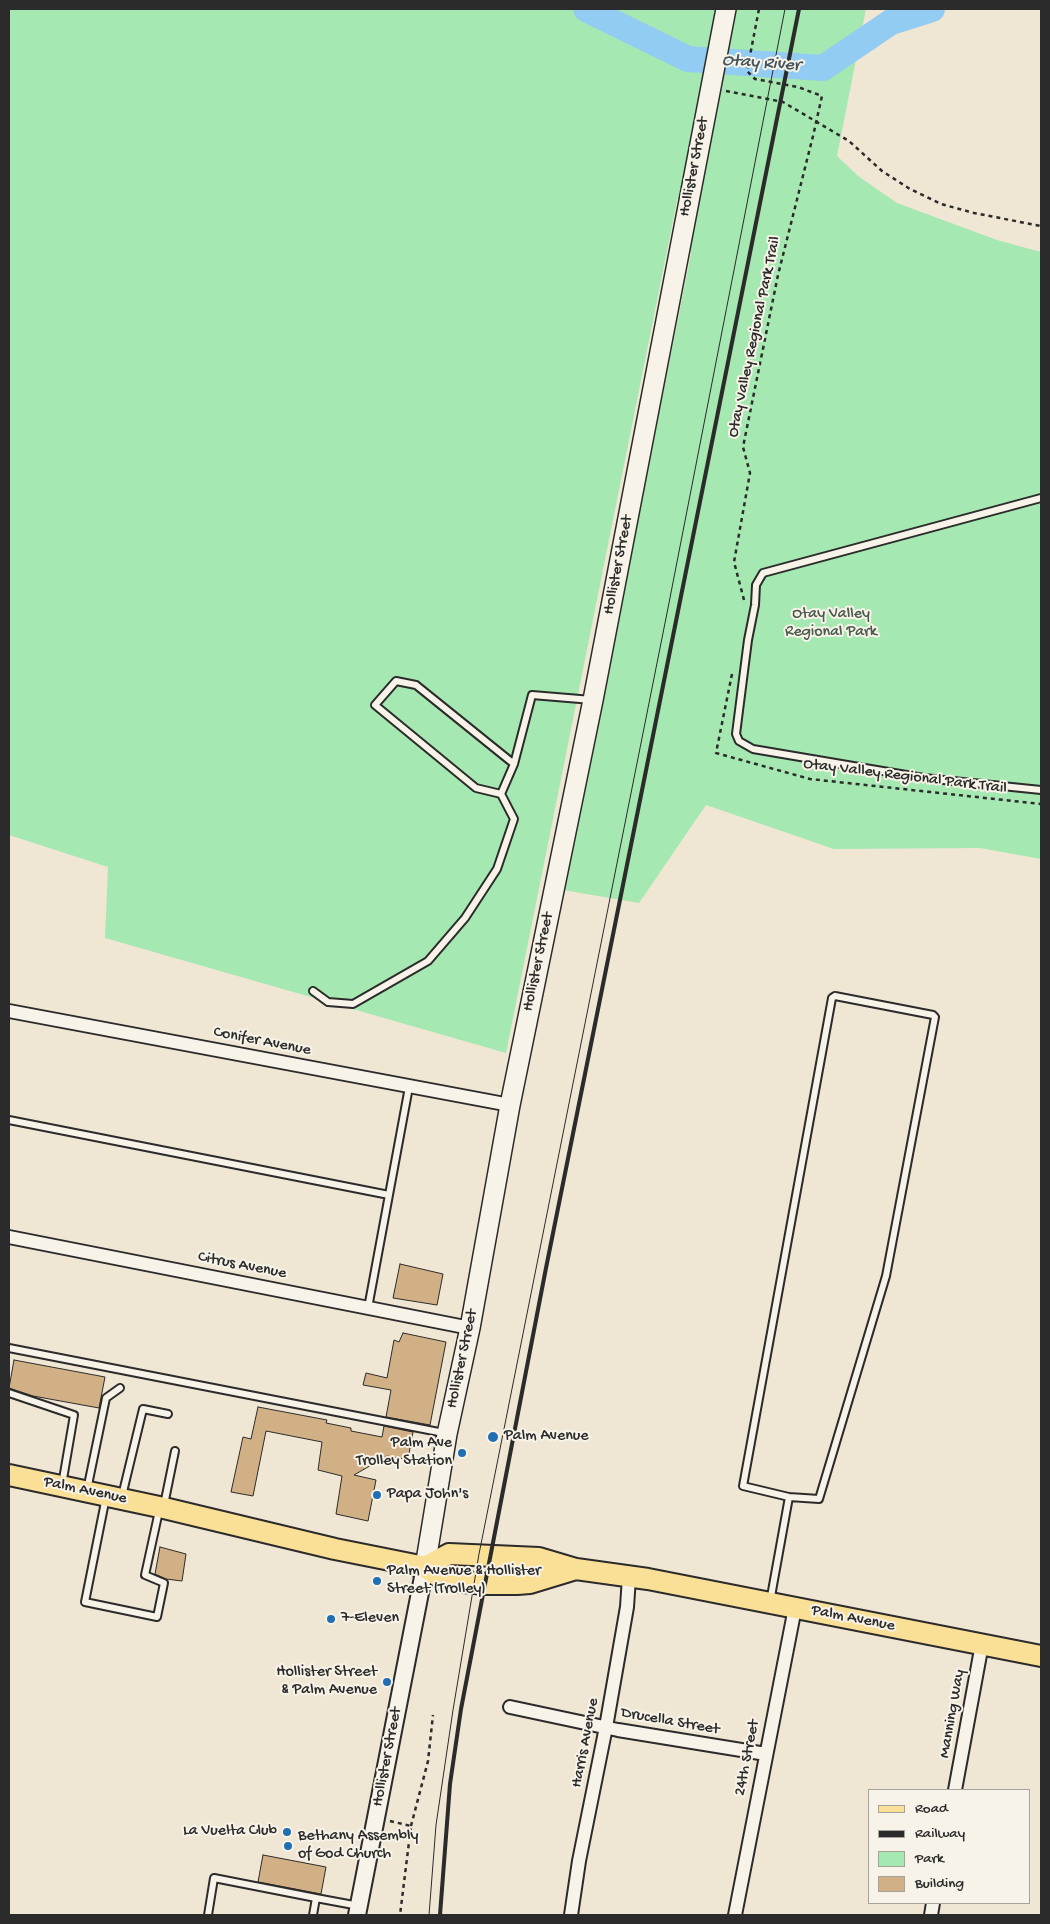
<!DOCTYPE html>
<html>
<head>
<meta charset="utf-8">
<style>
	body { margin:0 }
	#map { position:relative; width:1050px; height:1924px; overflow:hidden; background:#f0e6d4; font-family:"Gochi Hand",sans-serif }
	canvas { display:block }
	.frame { position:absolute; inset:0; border:10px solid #2b2b2b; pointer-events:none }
	.legend { position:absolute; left:868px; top:1789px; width:162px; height:115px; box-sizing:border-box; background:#f7f3e8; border:1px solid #a5a39c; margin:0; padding:6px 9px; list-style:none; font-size:15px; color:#2b2b2b }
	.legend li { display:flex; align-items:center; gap:10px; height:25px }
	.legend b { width:25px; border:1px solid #a5a39c }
</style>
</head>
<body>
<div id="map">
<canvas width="1050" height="1924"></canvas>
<div class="frame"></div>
<ul class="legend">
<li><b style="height:6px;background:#fadf96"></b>Road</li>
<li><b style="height:6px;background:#2b2b2b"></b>Railway</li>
<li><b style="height:14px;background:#a6e8b1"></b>Park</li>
<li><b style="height:14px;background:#d2b085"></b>Building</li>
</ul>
</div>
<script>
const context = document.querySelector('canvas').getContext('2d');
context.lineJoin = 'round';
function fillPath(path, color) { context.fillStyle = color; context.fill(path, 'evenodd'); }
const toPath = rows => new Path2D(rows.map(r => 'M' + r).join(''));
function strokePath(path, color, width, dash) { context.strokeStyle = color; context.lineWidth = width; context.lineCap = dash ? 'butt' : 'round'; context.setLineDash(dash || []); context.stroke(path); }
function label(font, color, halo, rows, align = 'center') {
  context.font = font + ' "Gochi Hand",sans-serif'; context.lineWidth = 4; context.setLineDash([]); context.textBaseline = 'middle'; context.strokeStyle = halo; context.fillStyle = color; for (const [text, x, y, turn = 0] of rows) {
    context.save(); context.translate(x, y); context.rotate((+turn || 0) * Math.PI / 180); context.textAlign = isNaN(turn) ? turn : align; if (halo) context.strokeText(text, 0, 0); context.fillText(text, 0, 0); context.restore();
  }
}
fillPath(toPath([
	[9,9,866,9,837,156,858,176,897,203,997,240,1041,252,1041,859,980,848,834,849,706,805,639,903,563,890,691,254,678,196,506,1053,105,938,108,867,9,835]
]), '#a6e8b1');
strokePath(toPath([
	[586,9,688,59,823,68,891,22,932,9]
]), '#93ccf2', 26);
const building = toPath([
	[400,1264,443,1274,437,1305,393,1298,400,1264],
	[403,1333,446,1342,430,1425,386,1417,391,1390,363,1385,366,1373,387,1378,394,1340,399,1342,403,1333],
	[14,1360,105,1377,99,1408,33,1396,9,1388,14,1360],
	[258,1407,327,1420,326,1423,351,1428,351,1431,382,1437,384,1426,413,1432,409,1454,405,1453,404,1459,387,1456,354,1475,376,1480,368,1521,336,1514,342,1476,318,1470,322,1442,266,1431,253,1496,231,1492,243,1437,251,1439,258,1407],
	[160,1547,186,1554,182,1581,166,1579,155,1574,160,1547],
	[263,1855,326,1867,321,1894,258,1882,263,1855]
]);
fillPath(building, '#d2b085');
strokePath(building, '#2b2b2b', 1);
const service = toPath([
	[1041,498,763,573,756,585,755,605,748,640,736,734,739,741,753,749,924,778,1041,790],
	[514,764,416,685,396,681,375,705,476,788,501,794,514,764,532,695,592,700],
	[313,991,328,1002,353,1004,428,961,465,918,497,869,514,819,501,794],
	[835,996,933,1015,935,1017,886,1276,819,1499,789,1497,743,1486,832,998,835,996],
	[9,1120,389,1195],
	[368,1308,409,1087],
	[9,1348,444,1433],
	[9,1393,74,1415,62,1485],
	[87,1490,106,1398,120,1388],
	[122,1496,143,1409,168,1414],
	[106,1497,85,1602,157,1617,164,1583,145,1575,159,1511],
	[164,1505,175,1451],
	[770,1602,789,1497],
	[316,1898,359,1906],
	[208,1915,214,1878,316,1898,313,1915]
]);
const minor = toPath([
	[9,1011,510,1105],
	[9,1237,470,1328],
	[510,1707,618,1730,766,1754],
	[955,1790,982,1644],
	[571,1915,579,1861,606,1727,627,1607,629,1577],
	[735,1915,795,1608],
	[931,1915,933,1903]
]);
const tertiary = toPath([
	[357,1915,425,1567]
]);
const secondary = toPath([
	[425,1567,447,1434,470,1328,510,1105,593,700,726,9]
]);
const primary = toPath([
	[9,1475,164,1508,335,1549,425,1567,443,1580,485,1584,517,1584,530,1583,576,1569],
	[425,1567,449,1554,539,1558,576,1569,648,1579,1041,1656]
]);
strokePath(service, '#2b2b2b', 10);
strokePath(minor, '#2b2b2b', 16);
strokePath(tertiary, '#2b2b2b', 20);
strokePath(secondary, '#2b2b2b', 22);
strokePath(primary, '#2b2b2b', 24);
strokePath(toPath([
	[726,91,783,102,849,141,882,171,910,189,941,204,974,213,1041,226],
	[744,600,734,562,750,473,743,447,778,275,813,136,822,96,798,87,755,79,747,71,759,9],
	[732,674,716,753,810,779,1041,804],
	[390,1821,411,1826,400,1915],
	[411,1826,428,1761,433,1715]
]), '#2b2b2b', 2.5, [4, 4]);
strokePath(service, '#f7f3e8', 6);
strokePath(minor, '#f7f3e8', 12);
strokePath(tertiary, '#f7f3e8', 16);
strokePath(secondary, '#f7f3e8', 19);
strokePath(primary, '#fadf96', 20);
strokePath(toPath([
	[429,1915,436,1825,453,1710,479,1554,668,608,785,9]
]), '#2b2b2b', 1);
strokePath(toPath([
	[440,1915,450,1784,461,1709,485,1584,546,1268,799,9]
]), '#2b2b2b', 4);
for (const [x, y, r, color] of [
	[493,1437,6,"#1f6fb2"],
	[462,1453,5,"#1f6fb2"],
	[377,1495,5,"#1f6fb2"],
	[377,1581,5,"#1f6fb2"],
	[331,1619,5,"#1f6fb2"],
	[387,1682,5,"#1f6fb2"],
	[287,1832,5,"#1f6fb2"],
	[288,1846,5,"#1f6fb2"]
]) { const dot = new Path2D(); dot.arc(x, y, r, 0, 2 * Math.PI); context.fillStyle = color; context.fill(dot); strokePath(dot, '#f7f3e8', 2); }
label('16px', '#2b2b2b', '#f7f3e8', [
	["Hollister Street",695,167,-79],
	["Otay Valley Regional Park Trail",755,337,-78],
	["Hollister Street",619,565,-79],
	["Otay Valley Regional Park Trail",905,777,7],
	["Hollister Street",539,962,-78],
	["Conifer Avenue",262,1042,11],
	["Citrus Avenue",242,1266,11],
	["Hollister Street",463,1359,-78],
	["Palm Avenue",85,1491,12],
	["Palm Avenue",853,1619,11],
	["Manning Way",953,1714,-80],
	["Drucella Street",670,1722,10],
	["Harris Avenue",586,1743,-79],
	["Hollister Street",388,1757,-79],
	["24th Street",748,1758,-79]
]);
label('16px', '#4a5a4c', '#f7f3e8', [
	["Otay Valley",831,615],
	["Regional Park",831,633]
]);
label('16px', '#2b2b2b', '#f7f3e8', [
	["Palm Avenue",504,1437],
	["Palm Ave",452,1444,"right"],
	["Trolley Station",452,1462,"right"],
	["Papa John's",387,1495],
	["Palm Avenue & Hollister",387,1572],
	["Street (Trolley)",387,1590],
	["7-Eleven",341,1619],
	["Hollister Street",377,1673,"right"],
	["& Palm Avenue",377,1691,"right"],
	["La Vuelta Club",277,1832,"right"],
	["Bethany Assembly",298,1837],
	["of God Church",298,1855]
], 'left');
label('italic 18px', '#45535d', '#f7f3e8', [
	["Otay River",761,64,4]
]);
</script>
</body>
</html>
